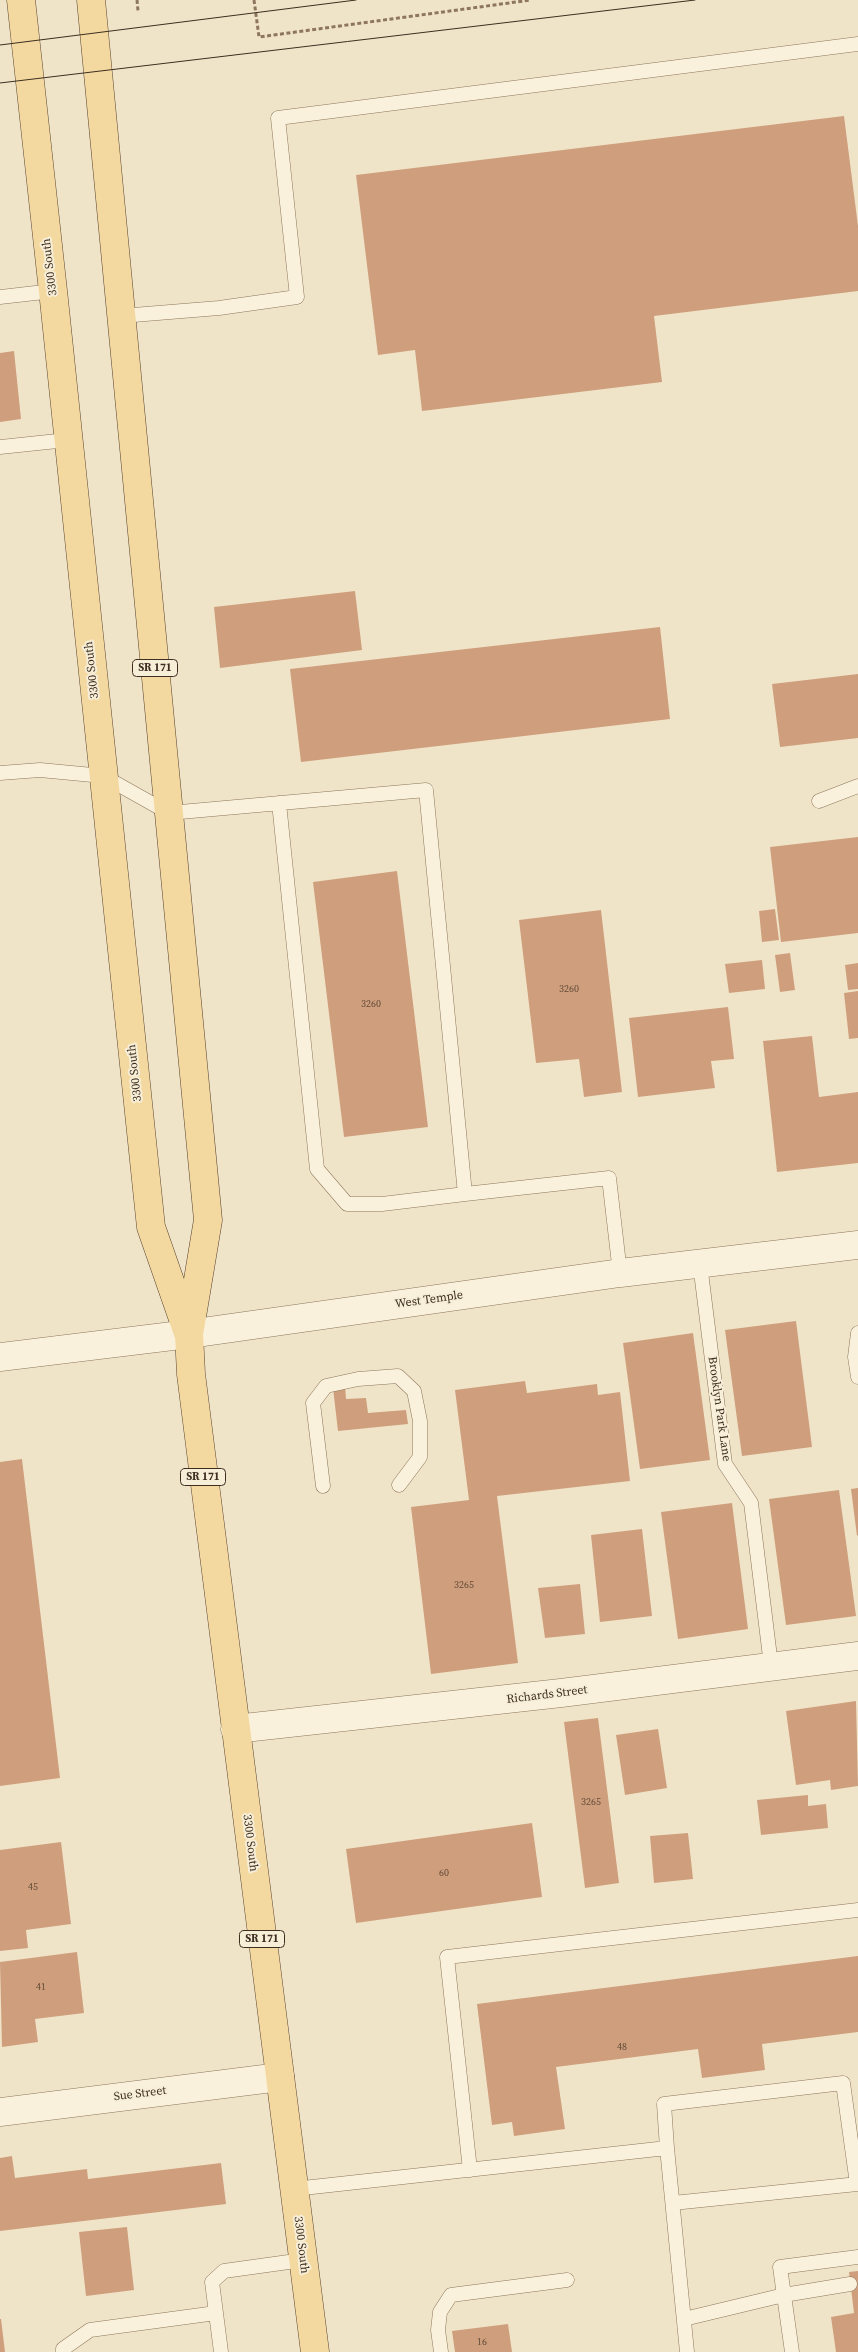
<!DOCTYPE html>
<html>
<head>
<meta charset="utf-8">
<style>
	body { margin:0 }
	canvas { display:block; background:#f0e4c8 }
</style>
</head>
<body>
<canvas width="858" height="2352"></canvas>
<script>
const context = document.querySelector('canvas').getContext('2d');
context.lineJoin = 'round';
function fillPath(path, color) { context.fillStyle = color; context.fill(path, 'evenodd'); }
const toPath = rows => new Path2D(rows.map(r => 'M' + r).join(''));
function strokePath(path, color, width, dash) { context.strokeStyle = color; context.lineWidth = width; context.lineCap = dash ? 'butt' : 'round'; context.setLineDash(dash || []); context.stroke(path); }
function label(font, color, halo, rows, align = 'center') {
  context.font = font + ' "Source Serif 4",serif'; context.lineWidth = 4; context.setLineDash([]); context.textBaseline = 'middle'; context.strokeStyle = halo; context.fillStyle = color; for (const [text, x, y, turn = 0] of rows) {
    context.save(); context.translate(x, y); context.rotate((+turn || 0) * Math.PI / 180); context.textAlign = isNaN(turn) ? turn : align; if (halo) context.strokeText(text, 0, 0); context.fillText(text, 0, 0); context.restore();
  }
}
fillPath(toPath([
	[844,116,858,226,858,291,654,316,662,382,422,411,415,350,378,355,356,175],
	[14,351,21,419,0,422,0,353],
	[355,591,362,650,220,668,214,607],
	[660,627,670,719,301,762,290,669],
	[858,674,858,738,780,747,772,684],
	[858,837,858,933,781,942,770,847],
	[397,871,428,1127,344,1137,313,882],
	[775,909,779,940,762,942,759,911],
	[601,910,622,1092,584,1097,579,1059,536,1063,519,920],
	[790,953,795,990,780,992,775,955],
	[762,960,765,989,729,993,725,964],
	[858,963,858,989,848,990,845,965],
	[858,991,858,1038,849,1039,844,993],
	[728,1007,734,1059,711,1061,715,1088,638,1097,629,1018],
	[812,1036,819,1097,858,1092,858,1163,777,1172,763,1041],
	[796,1321,812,1447,742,1456,725,1330],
	[693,1333,710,1460,640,1469,623,1343],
	[525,1381,527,1393,597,1384,598,1395,620,1392,630,1481,497,1496,518,1663,431,1674,411,1507,469,1500,455,1390],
	[345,1386,346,1399,366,1398,368,1413,406,1410,408,1424,338,1431,333,1388],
	[22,1459,60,1778,0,1786,0,1462],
	[858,1488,858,1535,857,1536,851,1489],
	[839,1490,856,1616,786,1625,769,1499],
	[732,1503,748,1629,678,1639,661,1512],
	[642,1529,652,1616,600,1622,591,1535],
	[580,1584,585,1634,545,1638,538,1588],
	[856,1701,858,1786,831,1790,830,1780,796,1785,786,1711],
	[598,1718,619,1883,585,1888,564,1722],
	[658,1729,667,1788,625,1795,616,1735],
	[808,1795,808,1806,826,1804,828,1828,761,1835,757,1800],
	[532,1823,542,1897,356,1923,346,1849],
	[688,1833,693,1879,654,1883,650,1836],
	[61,1842,71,1924,26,1930,28,1948,0,1951,0,1850],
	[77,1952,84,2013,35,2019,38,2042,2,2047,0,1962],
	[858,1956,858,2032,762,2044,765,2070,702,2078,698,2049,556,2067,565,2129,514,2136,512,2122,492,2125,477,2004],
	[12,2156,15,2178,87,2169,88,2179,221,2163,226,2204,0,2231,0,2158],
	[127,2227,134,2290,86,2296,79,2232],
	[858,2271,858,2352,836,2352,831,2317,854,2313,849,2272],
	[0,2319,1,2319,5,2352,0,2352],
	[508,2324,512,2352,455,2352,452,2331]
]), '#cf9f7d');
const service = toPath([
	[0,297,53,291],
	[121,316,219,308,297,297,278,118,858,44],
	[0,447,67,440],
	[0,773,40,770,103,776,169,813,426,790,465,1194,609,1178,620,1273],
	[819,801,858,786],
	[279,803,317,1169,347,1204,382,1204,465,1194],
	[700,1264,725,1464,751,1503,771,1665],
	[858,1333,855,1357,858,1377],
	[323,1486,313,1403,326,1386,358,1379,398,1376,414,1391,420,1421,420,1457,399,1485],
	[667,2148,664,2104,843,2083,857,2184],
	[470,2170,447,1957,858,1910],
	[294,2189,667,2148,687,2352],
	[673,2203,858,2184],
	[684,2319,784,2295,850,2284],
	[63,2352,63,2349,90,2330,216,2313],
	[221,2352,212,2282,224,2271,303,2260],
	[441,2352,438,2330,440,2312,451,2295,567,2280],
	[792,2352,780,2267,858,2257]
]);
const minor = toPath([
	[235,1729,561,1693,858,1656],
	[0,2112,280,2077]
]);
const tertiary = toPath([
	[0,1357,189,1334,620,1273,858,1245]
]);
const primary = toPath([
	[21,0,54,300,151,1227,188,1333],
	[91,0,208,1220,189,1334,191,1374,315,2352]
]);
strokePath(service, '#8d765c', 15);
strokePath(minor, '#8d765c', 29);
strokePath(tertiary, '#8d765c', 29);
strokePath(primary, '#5b4430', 29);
strokePath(toPath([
	[137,0,138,11],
	[254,0,259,37,531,0]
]), '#8d765c', 3, [4, 2.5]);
strokePath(service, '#faf1dc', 14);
strokePath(minor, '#faf1dc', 28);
strokePath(tertiary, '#faf1dc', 28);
strokePath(primary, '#f3d9a0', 28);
strokePath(toPath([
	[0,45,356,0],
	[0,83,695,0]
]), '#3d2e20', 1);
label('10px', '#624a37', null, [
	["3260",569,989],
	["3260",371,1004],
	["3265",464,1585],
	["3265",591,1802],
	["60",444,1873],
	["45",33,1887],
	["41",41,1987],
	["48",622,2047],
	["16",482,2342]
]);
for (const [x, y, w] of [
	[155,668,45],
	[203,1477,45],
	[262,1939,45]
]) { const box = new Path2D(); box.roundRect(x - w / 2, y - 8.5, w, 17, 4); context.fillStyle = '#f7eed8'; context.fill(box); strokePath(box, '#3d2e20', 1); }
label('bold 11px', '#3d2e20', null, [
	["SR 171",155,668],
	["SR 171",203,1477],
	["SR 171",262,1939]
]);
label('12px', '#3d2e20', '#f7eed8', [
	["3300 South",50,267,-97],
	["3300 South",92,670,-96],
	["3300 South",135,1073,-96],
	["West Temple",429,1300,-8],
	["Brooklyn Park Lane",719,1409,82],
	["Richards Street",547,1695,-7],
	["3300 South",250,1843,83],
	["Sue Street",140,2094,-7],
	["3300 South",301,2245,83]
]);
</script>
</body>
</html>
